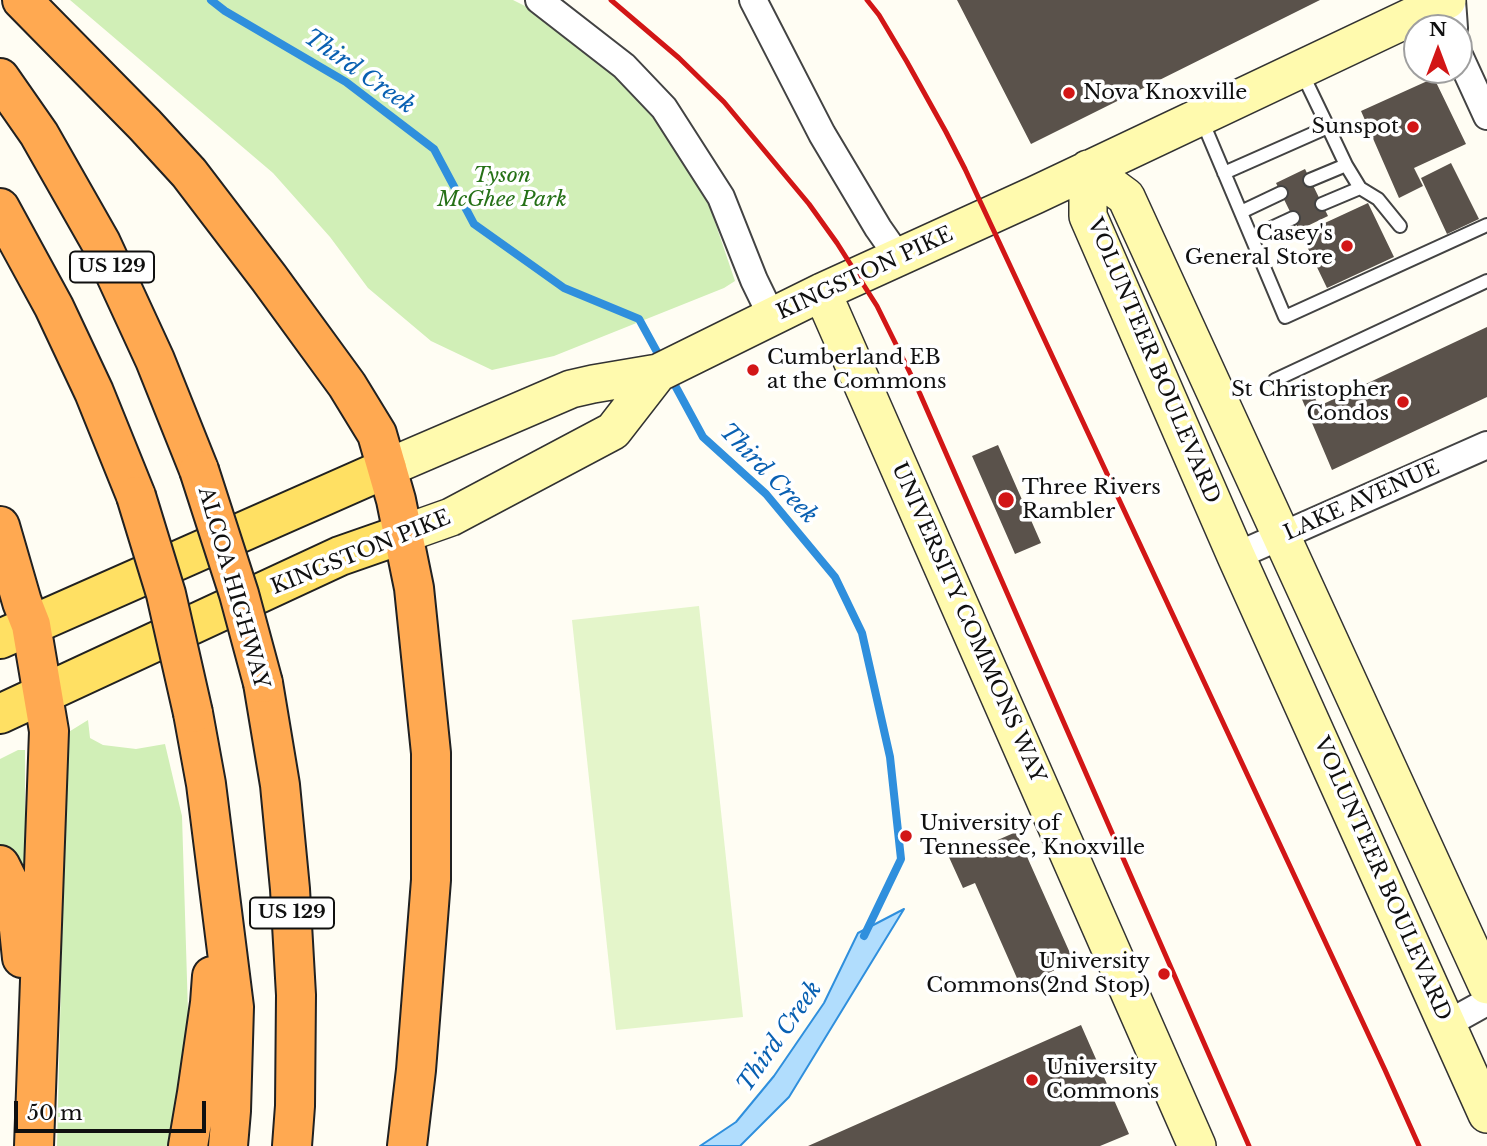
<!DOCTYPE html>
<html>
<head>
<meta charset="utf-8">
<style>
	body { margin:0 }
	#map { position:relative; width:1487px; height:1146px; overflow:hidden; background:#fffdf3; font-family:"Libre Baskerville",serif }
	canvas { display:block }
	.north { position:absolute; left:1403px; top:14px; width:70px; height:70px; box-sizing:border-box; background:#fff; border:2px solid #9f9f9f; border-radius:50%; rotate:0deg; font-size:19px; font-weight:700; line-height:28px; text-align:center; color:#101010 }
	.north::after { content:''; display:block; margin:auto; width:24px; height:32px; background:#d21616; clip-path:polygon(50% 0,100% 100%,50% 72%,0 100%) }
	.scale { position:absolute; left:14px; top:1101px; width:192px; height:32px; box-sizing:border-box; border:4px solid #101010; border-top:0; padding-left:9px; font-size:21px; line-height:24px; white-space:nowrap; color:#101010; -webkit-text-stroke:5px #fff; paint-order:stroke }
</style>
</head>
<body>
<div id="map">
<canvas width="1487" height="1146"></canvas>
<div class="north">N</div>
<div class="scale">50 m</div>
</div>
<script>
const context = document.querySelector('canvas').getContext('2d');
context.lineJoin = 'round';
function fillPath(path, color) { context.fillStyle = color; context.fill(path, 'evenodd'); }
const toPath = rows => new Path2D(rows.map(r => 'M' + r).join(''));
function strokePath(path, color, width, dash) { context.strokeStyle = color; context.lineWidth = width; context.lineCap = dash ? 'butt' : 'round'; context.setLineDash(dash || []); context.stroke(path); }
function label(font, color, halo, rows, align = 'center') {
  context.font = font + ' "Libre Baskerville",serif'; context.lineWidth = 7; context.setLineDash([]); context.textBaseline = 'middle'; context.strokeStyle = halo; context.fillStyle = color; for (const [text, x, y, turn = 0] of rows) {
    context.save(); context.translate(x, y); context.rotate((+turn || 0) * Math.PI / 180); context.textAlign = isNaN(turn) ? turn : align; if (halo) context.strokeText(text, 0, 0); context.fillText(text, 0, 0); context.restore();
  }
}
fillPath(toPath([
	[70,0,513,0,531,9,631,84,701,181,735,281,724,288,554,356,492,370,431,341,368,288,330,237,273,173],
	[88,720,90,738,103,745,136,749,165,744,182,816,189,1045,172,1130,167,1146,57,1146,67,733],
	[18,750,25,750,25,877,0,849,0,759]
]), '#d1efb7');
fillPath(toPath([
	[699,606,743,1017,616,1030,572,620]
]), '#e4f5ca');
const water = toPath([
	[904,909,789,1097,740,1146,700,1146,736,1122,774,1076,824,1003,858,933,904,909]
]);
fillPath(water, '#b1ddfd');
strokePath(water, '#2f8fdd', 2);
strokePath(toPath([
	[211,0,225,11,346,82,434,149,474,224,564,288,639,319,662,361],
	[671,378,703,437,766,494,835,577,862,633,890,757,901,859,864,936]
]), '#2f8fdd', 8);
fillPath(toPath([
	[957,0,1320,0,1031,144],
	[1434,78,1466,144,1414,168,1423,186,1399,198,1361,111],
	[1451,163,1479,219,1447,234,1421,178],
	[1305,169,1328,216,1299,230,1276,183],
	[1368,203,1394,257,1327,288,1301,234],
	[1487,327,1487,397,1332,470,1301,397,1312,392,1319,406],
	[998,445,1041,543,1015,554,972,456],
	[1016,832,1074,962,1020,985,975,883,963,888,948,855,958,851,961,856],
	[1081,1025,1129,1134,1100,1146,808,1146]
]), '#5a524b');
const lane = toPath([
	[1301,71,1328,127],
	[1201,118,1285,317,1487,225],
	[1224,173,1328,127,1346,165,1360,188,1378,199,1400,226],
	[1310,180,1346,165],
	[1322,204,1360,188],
	[1241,212,1281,193],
	[1252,237,1293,218],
	[1275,380,1487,281]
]);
const street = toPath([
	[539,0,624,66,664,108,721,197,754,280,772,317],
	[753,0,822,134,878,228,899,258],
	[1452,0,1454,28],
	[1459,55,1487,116],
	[1236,556,1487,445],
	[1447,1024,1487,1002]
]);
const secondary = toPath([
	[1088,169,1088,216,1236,556,1487,1114],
	[1088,169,1126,197,1487,985],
	[822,292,1197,1146],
	[387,468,571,389,593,384,658,373,822,292,1035,195,1447,0],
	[403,534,451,517,613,431,658,373]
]);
const primary = toPath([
	[0,639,387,468],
	[0,714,340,556,403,534]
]);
const highway = toPath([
	[22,0,145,125,189,173,269,278,347,385,377,434,396,500,414,588,431,753,431,880,416,1070,407,1146],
	[0,78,39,134,101,243,155,360,199,470],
	[0,208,54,307,94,392,136,496],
	[0,526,22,602,31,625,49,731,34,1146],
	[263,683,280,785,290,889,296,995,295,1106,292,1146],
	[193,713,206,784,234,1007,231,1111,228,1146],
	[0,865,11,887,17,910,22,958],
	[188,1146,197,1093,210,1003,212,976]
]);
strokePath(lane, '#434343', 16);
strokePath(street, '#434343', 30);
strokePath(secondary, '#323232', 40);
strokePath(primary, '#212121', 42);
strokePath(highway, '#212121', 42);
strokePath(lane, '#fff', 12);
strokePath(street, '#fff', 26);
strokePath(secondary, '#fffaae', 37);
strokePath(primary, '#ffe063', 38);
strokePath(highway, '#ffa951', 38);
strokePath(toPath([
	[611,0,679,58,724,102,809,204,837,243,877,306,917,387,1249,1146],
	[867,0,879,15,907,62,946,132,965,169,1385,1070,1419,1146]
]), '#d21616', 5);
const highwayBridge = toPath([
	[199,470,239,594,263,683],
	[136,496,166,594,193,713]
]);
strokePath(highwayBridge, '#212121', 42, []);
strokePath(highwayBridge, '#ffa951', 38);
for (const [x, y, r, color] of [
	[1069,93,7,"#d21616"],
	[1413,127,7,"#d21616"],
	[1347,246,7,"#d21616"],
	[753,370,7,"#d21616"],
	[1403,402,7,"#d21616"],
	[1006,500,9,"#d21616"],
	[906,836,7,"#d21616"],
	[1164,974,7,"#d21616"],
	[1032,1080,7,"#d21616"]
]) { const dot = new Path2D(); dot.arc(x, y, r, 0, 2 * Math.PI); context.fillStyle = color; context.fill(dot); strokePath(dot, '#fff', 2.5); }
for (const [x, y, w] of [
	[112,267,84],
	[292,913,84]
]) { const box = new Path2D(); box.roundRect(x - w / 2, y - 15.5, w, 31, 5); context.fillStyle = '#fff'; context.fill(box); strokePath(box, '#101010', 2); }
label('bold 19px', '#101010', null, [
	["US 129",112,267],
	["US 129",292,913]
]);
label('21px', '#101010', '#fff', [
	["Nova Knoxville",1083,93],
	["Sunspot",1399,127,"right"],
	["Casey's",1333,234,"right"],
	["General Store",1333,258,"right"],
	["Cumberland EB",767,358],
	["at the Commons",767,382],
	["St Christopher",1389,390,"right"],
	["Condos",1389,414,"right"],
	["Three Rivers",1022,488],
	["Rambler",1022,512],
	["University of",920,824],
	["Tennessee, Knoxville",920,848],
	["University",1150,962,"right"],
	["Commons(2nd Stop)",1150,986,"right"],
	["University",1046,1068],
	["Commons",1046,1092]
], 'left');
label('italic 21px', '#267117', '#fff', [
	["Tyson",502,176],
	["McGhee Park",502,200]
]);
label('21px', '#101010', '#fff', [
	["KINGSTON PIKE",865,274,-25],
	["VOLUNTEER BOULEVARD",1153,361,67],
	["LAKE AVENUE",1362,501,-24],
	["KINGSTON PIKE",361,553,-22],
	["ALCOA HIGHWAY",233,588,74],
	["UNIVERSITY COMMONS WAY",968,623,66],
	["VOLUNTEER BOULEVARD",1382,879,66]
]);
label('italic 23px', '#0960b2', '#fff', [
	["Third Creek",359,72,35],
	["Third Creek",768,474,46],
	["Third Creek",780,1037,-55]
]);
</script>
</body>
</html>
